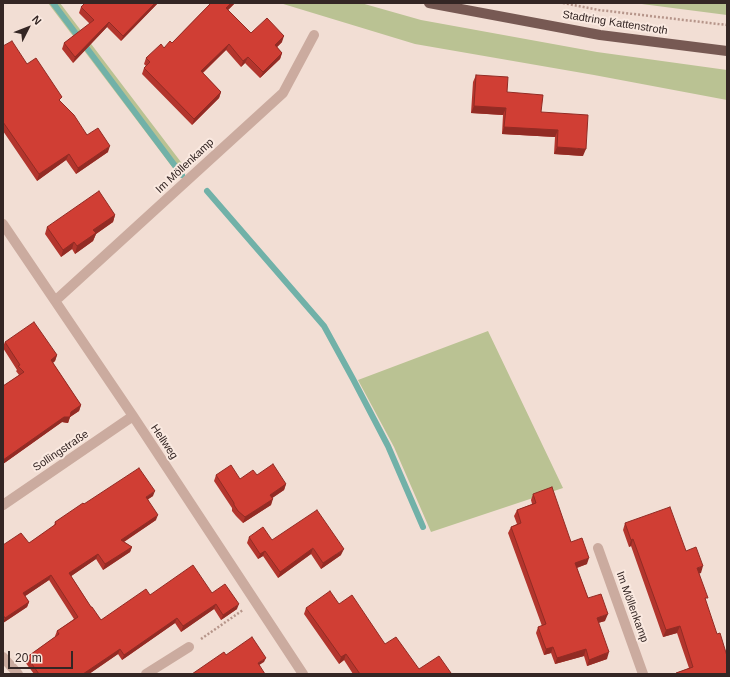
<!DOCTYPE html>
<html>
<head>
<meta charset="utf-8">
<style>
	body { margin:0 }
	#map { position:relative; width:730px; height:677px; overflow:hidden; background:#f2ded4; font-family:Arial,sans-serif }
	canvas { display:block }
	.frame { position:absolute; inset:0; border:4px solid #342624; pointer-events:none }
	.north { position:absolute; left:8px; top:8px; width:40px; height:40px; -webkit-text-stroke:3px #fae9e0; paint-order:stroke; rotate:48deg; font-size:11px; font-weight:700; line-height:16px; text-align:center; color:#342624 }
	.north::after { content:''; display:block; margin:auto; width:14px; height:18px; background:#342624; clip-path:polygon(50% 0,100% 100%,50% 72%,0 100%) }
	.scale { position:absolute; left:8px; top:651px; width:65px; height:18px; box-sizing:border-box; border:2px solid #342624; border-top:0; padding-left:5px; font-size:12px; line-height:14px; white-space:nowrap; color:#342624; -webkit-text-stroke:3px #fae9e0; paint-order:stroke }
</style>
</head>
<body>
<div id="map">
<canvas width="730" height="677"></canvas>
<div class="frame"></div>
<div class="north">N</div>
<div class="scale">20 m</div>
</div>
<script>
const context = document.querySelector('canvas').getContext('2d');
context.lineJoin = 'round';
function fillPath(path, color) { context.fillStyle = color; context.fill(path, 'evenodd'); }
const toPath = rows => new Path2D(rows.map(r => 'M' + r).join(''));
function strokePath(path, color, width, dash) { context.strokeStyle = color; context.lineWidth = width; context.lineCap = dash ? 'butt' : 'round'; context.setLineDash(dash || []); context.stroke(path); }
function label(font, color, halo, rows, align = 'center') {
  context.font = font + ' Arial,sans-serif'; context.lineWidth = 4; context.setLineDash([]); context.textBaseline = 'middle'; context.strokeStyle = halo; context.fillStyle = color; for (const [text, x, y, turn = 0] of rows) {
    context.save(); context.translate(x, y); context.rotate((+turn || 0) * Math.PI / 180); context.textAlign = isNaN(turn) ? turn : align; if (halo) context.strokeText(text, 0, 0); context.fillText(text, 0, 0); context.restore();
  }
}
fillPath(toPath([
	[48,3,60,3,187,170,179,176],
	[280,3,361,3,421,20,597,52,727,70,727,100,594,75,415,44],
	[634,3,727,3,727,15],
	[488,331,563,488,431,532,394,447,358,380]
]), '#bac293');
strokePath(toPath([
	[53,3,182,175],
	[207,191,324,326,353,379,388,446,423,527]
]), '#71b1a8', 6);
strokePath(toPath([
	[563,3,599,10,727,25],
	[201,639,243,610]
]), '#b6958a', 2.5, [2, 2]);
strokePath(toPath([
	[3,224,133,416,303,674],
	[55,301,283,93,314,35],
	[3,505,133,416],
	[598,548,643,674],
	[3,657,18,674],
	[146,674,189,647]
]), '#cbab9f', 10);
strokePath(toPath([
	[429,3,600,35,727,51]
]), '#775953', 10);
fillPath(toPath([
	[85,3,158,3,121,41,107,27,73,63,62,49,64,43,90,24,79,13,81,7],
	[210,3,235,3,228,10,251,33,282,42,277,47,282,53,280,59,260,78,245,63,241,67,226,50,203,73,221,92,219,98,192,125,142,74,144,68,146,66,144,64,146,58,172,43,211,3],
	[3,46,27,64,60,102,87,135,108,152,76,174,66,160,37,181,3,131],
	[476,75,541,112,583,156,554,154,555,137,502,134,503,115,471,113,473,82],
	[115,215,113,222,96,234,93,241,75,254,72,249,61,257,45,234,47,227],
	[5,342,57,355,55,361,53,363,81,405,79,411,70,417,68,423,62,422,3,464,3,386,19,375,16,371,17,370,3,348,3,346],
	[216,475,240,479,286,484,284,490,272,498,271,505,243,523,236,516,232,511,232,508,214,481],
	[533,494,571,542,587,564,577,568,588,598,605,621,598,623,607,659,587,666,584,656,555,664,551,653,544,655,536,633,538,627,542,626,508,533,511,527,517,524,514,516,517,510,532,504,531,500],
	[153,496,148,499,156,520,124,542,132,547,130,552,103,570,96,559,71,576,91,607,101,620,150,595,212,593,237,609,221,620,214,609,181,632,175,623,122,660,118,654,89,674,34,674,25,662,27,657,55,637,55,636,57,631,74,619,49,580,25,596,29,602,27,607,3,623,3,545,29,543,54,526,55,522,84,504],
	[625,523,686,551,701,573,699,573,706,602,727,674,675,674,676,673,689,668,677,633,663,637,631,546,629,547,623,530],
	[249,537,272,540,341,555,321,569,311,554,278,578,263,556,258,559,247,543],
	[339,604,385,644,419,669,451,674,353,674,344,660,339,664,304,614,306,608]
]), '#b3352d');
fillPath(toPath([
	[155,3,158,3,121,41,123,36],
	[231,3,235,3,224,14,226,8],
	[109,22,107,27,73,63,75,57],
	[284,36,282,42,273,51,275,45],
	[229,44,226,50,198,77,201,71],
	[282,53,280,59,260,78,263,72],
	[248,57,245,63,241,67,243,61],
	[221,92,219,98,192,125,194,119],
	[474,106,506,108,503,115,471,113],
	[504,127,558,130,555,137,502,134],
	[110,146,108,152,76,174,78,168],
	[557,147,586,149,583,156,554,154],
	[69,154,66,160,37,181,39,174],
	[115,215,113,222,96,234,93,241,75,254,77,246,93,230],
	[74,242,72,249,61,257,63,250],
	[57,355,55,361,48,366,51,360],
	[81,405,79,411,70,417,68,423,62,422,3,464,3,460],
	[286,484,284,490,268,501,270,495],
	[155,491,153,496,144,502,146,497],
	[273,499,271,505,243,523,245,517],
	[158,515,156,520,119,545,121,540],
	[633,539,631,546,629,547,631,540],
	[132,547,130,552,103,570,105,564],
	[313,548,311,554,278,578,280,572],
	[344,549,341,555,321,569,323,563],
	[265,551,263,556,258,559,260,554],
	[98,554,96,559,67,579,69,573],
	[589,558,587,564,573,569,575,563],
	[703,566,701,573,695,575,697,568],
	[51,575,49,580,21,599,23,593],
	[29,602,27,607,3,623,5,618],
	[216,604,214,609,181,632,183,626],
	[239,604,237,609,221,620,223,615],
	[608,614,605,621,594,624,597,618],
	[177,618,175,623,122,660,124,655],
	[680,626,677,633,663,637,666,630],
	[553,647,551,653,544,655,546,649],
	[120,649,118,654,89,674,83,674],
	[586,649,584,656,555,664,557,658],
	[609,652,607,659,587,666,589,660],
	[346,654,344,660,339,664,341,657],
	[266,658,264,662,256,667,258,663]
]), '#922b24');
const building = toPath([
	[85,3,155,3,123,36,109,22,75,57,64,43,94,20,81,7,85,3],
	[211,3,231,3,226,8,251,33,267,18,284,36,275,45,282,53,263,72,248,57,243,61,229,44,201,71,221,92,194,119,144,68,150,62,146,58,161,44,164,48,170,41,172,43,211,3],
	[12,41,27,64,36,58,62,97,59,100,74,115,87,135,98,128,110,146,78,168,69,154,39,174,3,122,3,46,12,41],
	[476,75,508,77,507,92,543,95,541,112,588,115,586,149,557,147,558,130,504,127,506,108,474,106,476,75],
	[99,191,115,215,93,230,96,233,77,246,74,242,63,250,47,227,99,191],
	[34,322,57,355,51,360,81,405,71,412,70,417,64,417,3,460,3,386,24,372,18,366,20,365,5,342,34,322],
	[273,464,286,484,270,495,273,499,245,517,238,511,234,505,234,503,216,475,231,465,240,479,253,470,257,475,273,464],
	[139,468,155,491,146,497,158,515,121,540,132,547,105,564,98,554,69,573,91,607,92,607,101,620,146,589,150,595,193,565,212,593,225,584,239,604,223,615,216,604,183,626,177,618,124,655,120,649,83,674,39,674,27,657,59,634,57,631,78,617,51,575,23,593,29,602,5,618,3,615,3,545,21,533,29,543,56,524,55,522,83,503,84,504,139,468],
	[552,487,571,542,582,538,589,558,575,563,588,598,601,594,608,614,597,618,609,652,589,660,586,649,557,658,553,647,546,649,538,627,546,624,511,527,521,523,517,510,536,503,533,494,552,487],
	[670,507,686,551,696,547,703,566,697,568,708,598,705,598,717,634,720,633,727,656,727,674,676,674,676,673,693,667,680,626,666,630,633,539,631,540,625,523,670,507],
	[317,510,344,549,323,563,313,548,280,572,265,551,260,554,249,537,263,527,272,540,317,510],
	[330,591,339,604,352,595,385,644,396,637,419,669,439,656,451,673,450,674,360,674,346,654,341,657,306,608,330,591],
	[252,637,266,658,258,663,265,674,192,674,224,652,226,655,252,637]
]);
fillPath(building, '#d03e34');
strokePath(building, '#922b24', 1);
label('11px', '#342624', '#fae9e0', [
	["Stadtring Kattenstroth",615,23,9],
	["Im Möllenkamp",185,166,-43],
	["Hellweg",164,442,56],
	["Sollingstraße",61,451,-34],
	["Im Möllenkamp",632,607,70]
]);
</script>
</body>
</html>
